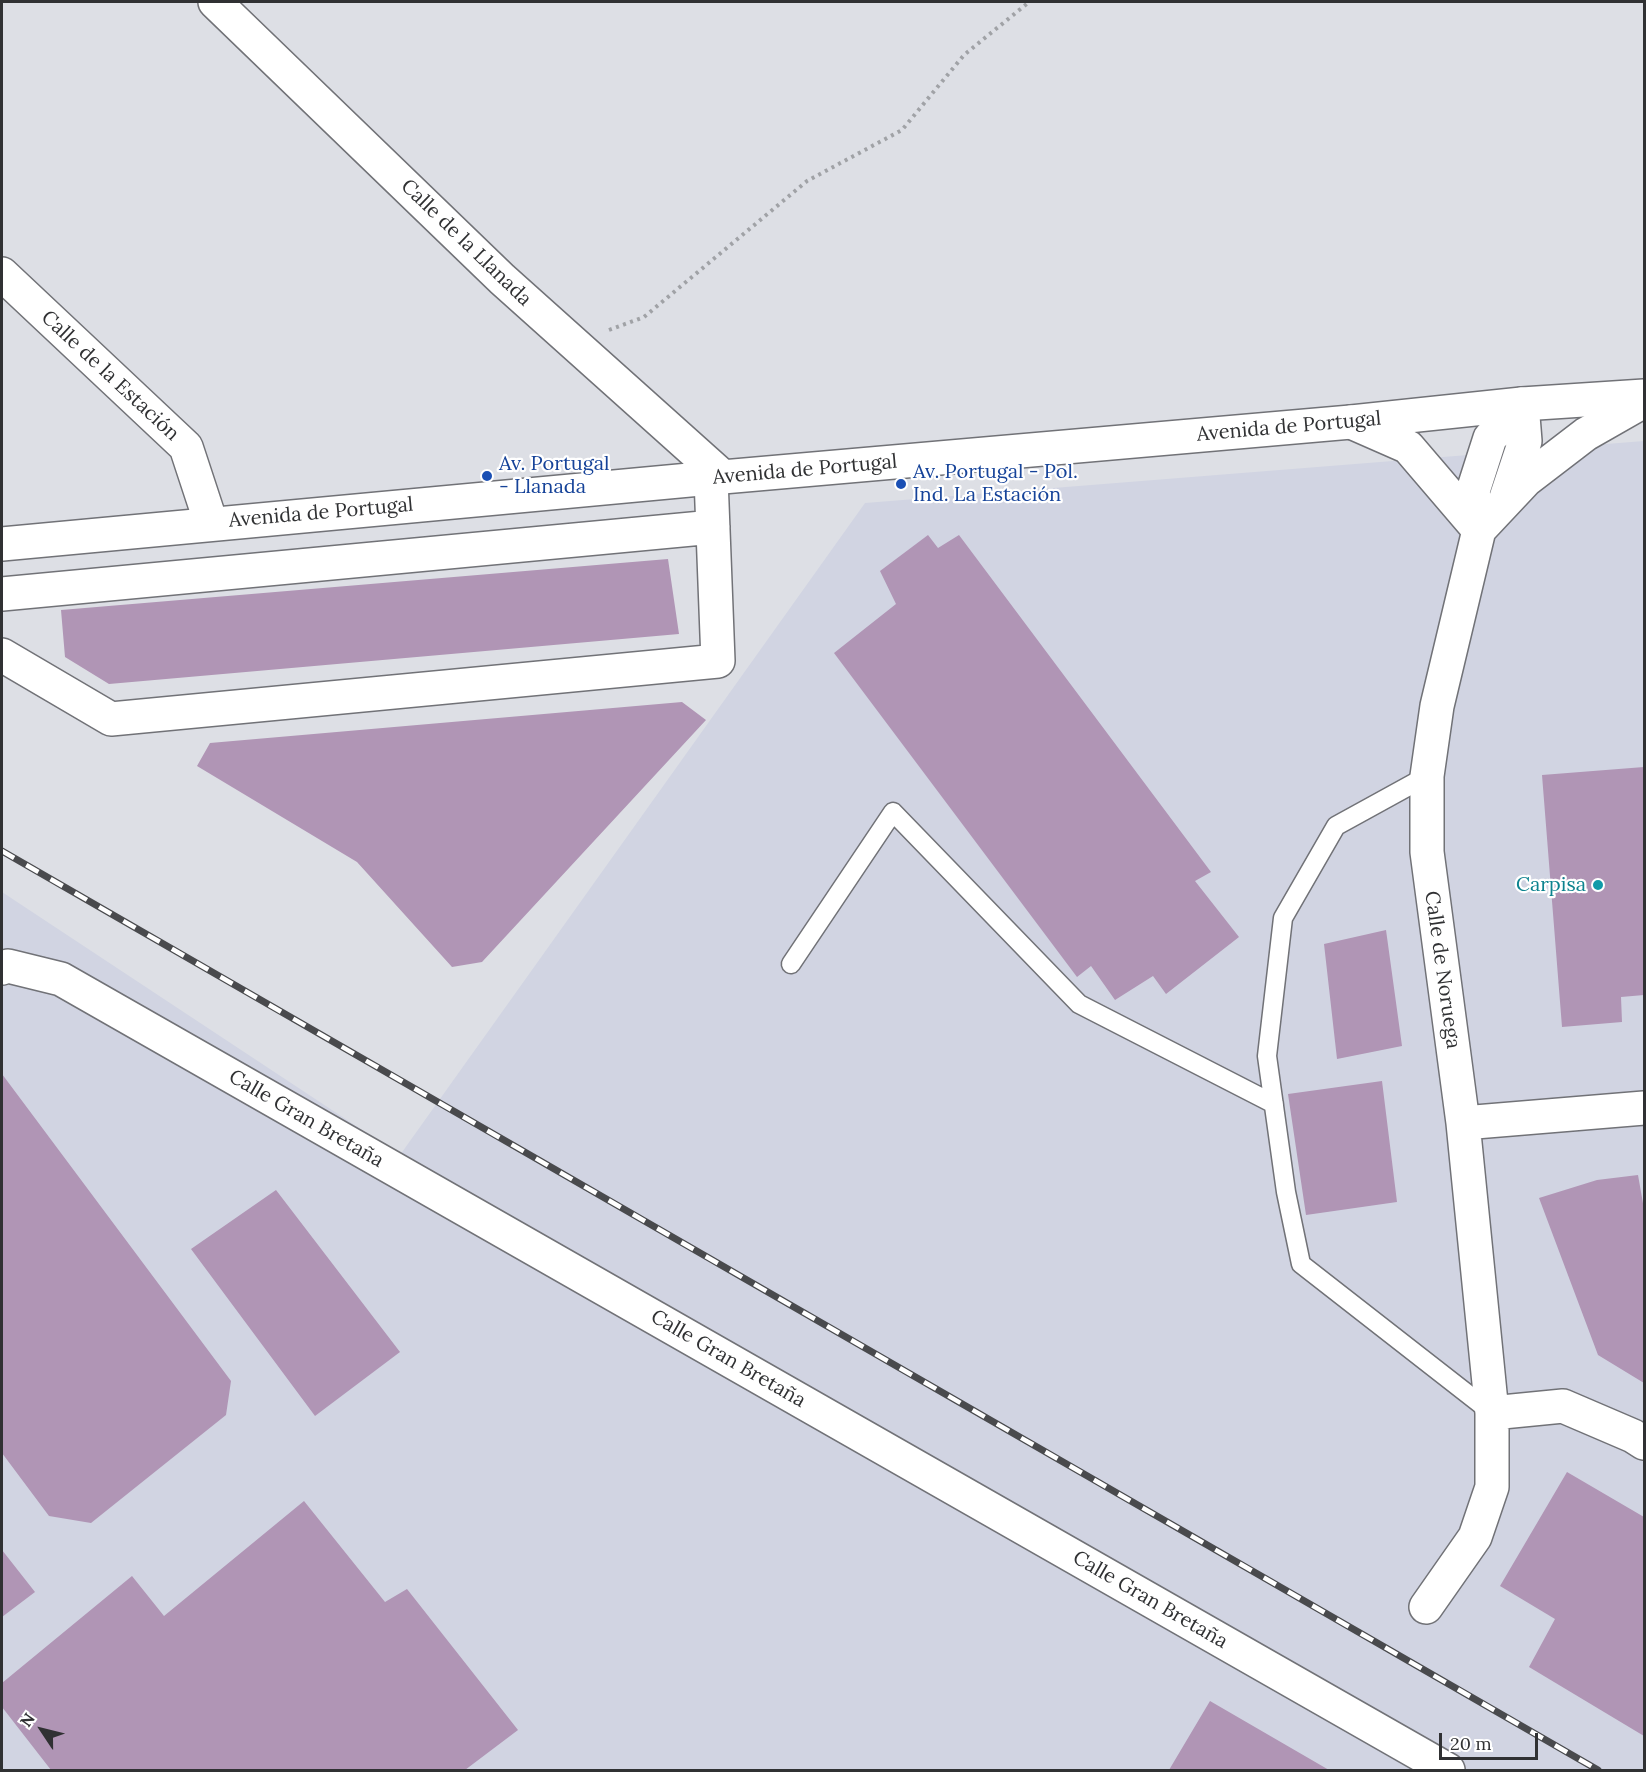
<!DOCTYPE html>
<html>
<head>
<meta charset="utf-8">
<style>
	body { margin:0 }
	#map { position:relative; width:1646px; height:1772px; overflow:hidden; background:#dddfe5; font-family:Lora,serif }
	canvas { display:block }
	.frame { position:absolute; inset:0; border:3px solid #303133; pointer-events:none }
	.north { position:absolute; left:12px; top:1700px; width:60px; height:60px; -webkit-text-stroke:4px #fff; paint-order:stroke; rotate:305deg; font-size:16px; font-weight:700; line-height:24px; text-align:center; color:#303133 }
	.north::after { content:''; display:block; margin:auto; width:21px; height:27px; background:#303133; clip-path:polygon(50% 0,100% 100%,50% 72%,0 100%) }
	.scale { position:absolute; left:1439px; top:1733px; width:99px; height:27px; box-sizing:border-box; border:3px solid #303133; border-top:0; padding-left:8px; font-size:18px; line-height:21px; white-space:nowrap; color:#303133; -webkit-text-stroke:4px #fff; paint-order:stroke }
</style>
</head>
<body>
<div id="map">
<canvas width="1646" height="1772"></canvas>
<div class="frame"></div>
<div class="north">N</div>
<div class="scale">20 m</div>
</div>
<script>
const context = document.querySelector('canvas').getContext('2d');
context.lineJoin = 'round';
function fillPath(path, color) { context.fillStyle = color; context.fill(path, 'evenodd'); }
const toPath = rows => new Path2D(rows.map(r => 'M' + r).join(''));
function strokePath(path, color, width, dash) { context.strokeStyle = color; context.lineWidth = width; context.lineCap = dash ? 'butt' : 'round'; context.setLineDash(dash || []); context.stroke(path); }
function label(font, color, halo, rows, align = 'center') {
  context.font = font + ' Lora,serif'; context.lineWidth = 4.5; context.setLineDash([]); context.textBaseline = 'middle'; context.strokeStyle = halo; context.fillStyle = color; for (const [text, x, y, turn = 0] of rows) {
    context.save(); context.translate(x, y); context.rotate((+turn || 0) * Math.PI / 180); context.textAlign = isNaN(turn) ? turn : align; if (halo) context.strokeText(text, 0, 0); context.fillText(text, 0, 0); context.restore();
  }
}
fillPath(toPath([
	[1644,441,1644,1770,2,1770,2,892,400,1155,865,503]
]), '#d1d4e2');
fillPath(toPath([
	[928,535,938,548,959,535,1211,872,1195,881,1239,937,1166,994,1153,976,1115,1000,1091,966,1077,977,834,653,896,604,880,571],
	[668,559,679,634,109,684,65,657,61,610],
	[682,702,706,720,482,962,452,967,357,862,197,766,210,743],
	[1644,767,1644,995,1621,997,1622,1022,1562,1027,1542,775],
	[1386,930,1402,1046,1337,1059,1324,944],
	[2,1074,231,1381,226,1415,91,1523,49,1516,2,1453],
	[1382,1081,1397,1202,1306,1215,1288,1094],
	[1638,1175,1644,1209,1644,1383,1598,1355,1539,1198,1597,1180],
	[276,1190,400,1352,315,1416,191,1249],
	[1567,1472,1644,1517,1644,1736,1529,1667,1555,1619,1500,1586],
	[304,1501,385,1602,407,1589,518,1730,465,1770,51,1770,2,1707,2,1683,132,1576,164,1616],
	[2,1550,35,1592,2,1617],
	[1210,1701,1329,1770,1169,1770]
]), '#b095b5');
const service = toPath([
	[1427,776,1336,826,1283,918,1267,1056,1286,1192,1301,1264,1492,1413],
	[791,964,893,812,1079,1004,1274,1104]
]);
const minor = toPath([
	[215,2,502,279,723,477],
	[2,274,186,447,211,523],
	[1351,422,1408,447,1479,530,1526,480,1586,434,1644,401],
	[1506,498,1525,441,1522,404],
	[2,594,713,527],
	[2,655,111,719,718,661,711,478],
	[2,968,8,966,61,979,1448,1770],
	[1463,1123,1644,1108],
	[1492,1413,1563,1406,1633,1436,1644,1443],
	[1426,1607,1475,1537,1492,1487,1492,1413,1463,1123,1427,852,1427,776,1437,706,1479,530,1473,491,1490,438,1522,404]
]);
const tertiary = toPath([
	[2,544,711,478,1351,422,1522,404,1644,396]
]);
strokePath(service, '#717277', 21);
strokePath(minor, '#717277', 36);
strokePath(tertiary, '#717277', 36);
strokePath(toPath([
	[609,330,644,317,807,181,902,130,964,55,1029,2]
]), '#a0a2a6', 4, [3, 4.5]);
strokePath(service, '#fff', 18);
strokePath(minor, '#fff', 33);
strokePath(tertiary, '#fff', 33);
const rail = toPath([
	[2,851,1598,1770]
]);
strokePath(rail, '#494a4d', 7);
strokePath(rail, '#fff', 4.5, [14]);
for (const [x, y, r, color] of [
	[487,476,6,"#1a4fb4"],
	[901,484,6,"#1a4fb4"],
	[1598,885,6,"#0f9aa8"]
]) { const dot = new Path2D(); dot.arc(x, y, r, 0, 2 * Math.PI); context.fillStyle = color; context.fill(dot); strokePath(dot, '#fff', 2); }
label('20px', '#303133', '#fff', [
	["Calle de la Llanada",466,243,44],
	["Calle de la Estación",110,376,43],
	["Avenida de Portugal",1289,427,-5],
	["Avenida de Portugal",805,470,-5],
	["Avenida de Portugal",321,513,-5],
	["Calle de Noruega",1442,970,82],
	["Calle Gran Bretaña",306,1119,30],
	["Calle Gran Bretaña",728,1359,30],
	["Calle Gran Bretaña",1150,1600,30]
]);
label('20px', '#164399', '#fff', [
	["Av. Portugal",499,464],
	["- Llanada",499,487],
	["Av. Portugal - Pol.",913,472],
	["Ind. La Estación",913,495]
], 'left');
label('20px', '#0d838f', '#fff', [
	["Carpisa",1586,885]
], 'right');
</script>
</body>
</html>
